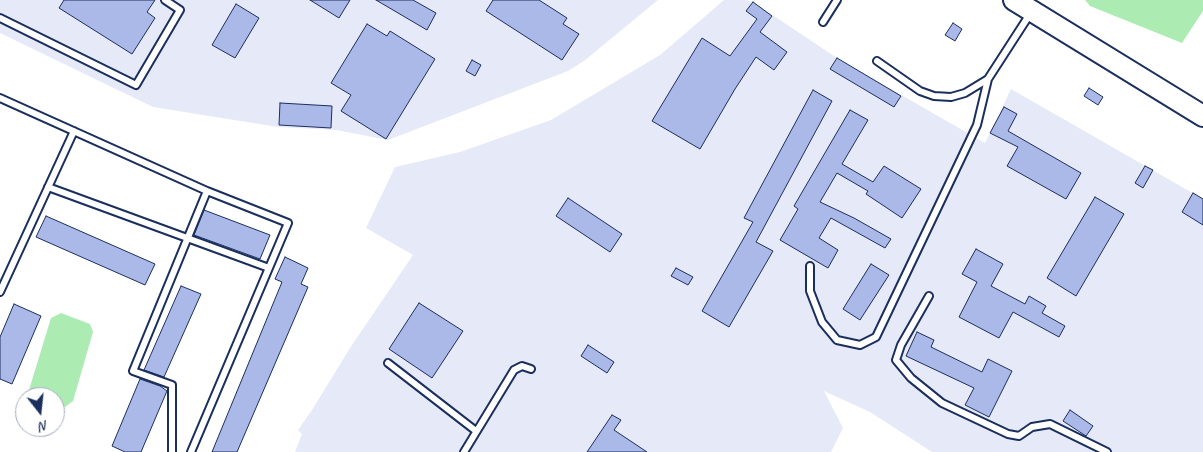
<!DOCTYPE html>
<html>
<head>
<meta charset="utf-8">
<style>
	body { margin:0 }
	#map { position:relative; width:1203px; height:452px; overflow:hidden; background:#fff; font-family:Caveat,sans-serif }
	canvas { display:block }
	.north { position:absolute; left:15px; top:387px; width:50px; height:50px; box-sizing:border-box; background:#fff; border:1px solid #a4acbf; border-radius:50%; rotate:164deg; font-size:14px; font-weight:700; line-height:20px; text-align:center; color:#1b2f5e }
	.north::after { content:''; display:block; margin:auto; width:18px; height:22px; background:#1b2f5e; clip-path:polygon(50% 0,100% 100%,50% 72%,0 100%) }
</style>
</head>
<body>
<div id="map">
<canvas width="1203" height="452"></canvas>
<div class="north">N</div>
</div>
<script>
const context = document.querySelector('canvas').getContext('2d');
context.lineJoin = 'round';
function fillPath(path, color) { context.fillStyle = color; context.fill(path, 'evenodd'); }
const toPath = rows => new Path2D(rows.map(r => 'M' + r).join(''));
function strokePath(path, color, width, dash) { context.strokeStyle = color; context.lineWidth = width; context.lineCap = dash ? 'butt' : 'round'; context.setLineDash(dash || []); context.stroke(path); }
fillPath(toPath([
	[0,0,658,0,584,61,568,71,388,140,336,130,278,127,153,107,0,33],
	[724,0,746,0,753,2,837,58,985,143,1011,89,1203,199,1203,452,932,452,870,412,824,391,843,428,831,452,295,452,302,434,298,430,312,410,350,348,413,255,366,228,395,167,460,152,551,120,660,55]
]), '#e6eaf8');
fillPath(toPath([
	[1085,0,1203,0,1203,11,1182,43,1090,6],
	[61,313,90,324,93,332,73,401,65,407,55,404,55,397,33,397,29,390,51,318]
]), '#acecb3');
const building = toPath([
	[64,0,155,0,147,12,155,18,132,54,59,8,64,0],
	[310,0,350,0,339,18,310,0],
	[376,0,413,0,436,13,427,30,376,0],
	[493,0,539,0,567,18,563,24,579,34,562,60,486,11,493,0],
	[753,2,772,16,760,32,787,52,774,70,756,57,735,89,700,149,652,121,702,38,730,56,757,19,746,11,753,2],
	[236,4,259,18,235,58,212,45,236,4],
	[953,23,962,29,955,41,945,35,953,23],
	[367,24,387,36,390,31,435,59,386,139,341,111,351,95,331,83,367,24],
	[837,58,901,96,894,107,830,69,837,58],
	[472,60,481,65,475,76,466,71,472,60],
	[1089,88,1103,97,1098,105,1084,96,1089,88],
	[813,90,832,101,756,242,773,251,729,327,702,311,753,222,744,218,813,90],
	[280,103,332,106,331,128,279,125,280,103],
	[1004,107,1017,114,1008,131,1081,173,1066,199,1007,166,1018,147,990,133,1004,107],
	[850,110,868,120,842,164,873,182,884,166,921,189,902,218,866,194,868,191,837,173,820,202,854,218,891,239,885,248,831,218,819,238,838,250,828,268,780,240,798,209,794,206,850,110],
	[1145,166,1153,170,1143,188,1135,183,1145,166],
	[1193,193,1203,199,1203,225,1182,212,1193,193],
	[1095,197,1124,214,1076,296,1047,278,1095,197],
	[568,198,622,234,610,252,556,216,568,198],
	[204,210,270,235,260,259,194,235,204,210],
	[46,216,155,264,145,285,36,237,46,216],
	[976,249,1003,264,991,286,1025,304,1029,296,1046,306,1042,313,1065,326,1059,337,1013,312,999,338,959,317,977,282,962,274,976,249],
	[285,257,308,268,301,284,308,287,237,452,212,452,282,282,275,279,285,257],
	[871,264,889,275,860,320,843,309,871,264],
	[676,268,693,277,688,285,671,276,676,268],
	[181,286,201,294,164,377,144,370,181,286],
	[419,303,463,331,432,378,389,349,419,303],
	[14,304,41,316,12,384,0,379,0,337,14,304],
	[917,332,934,340,931,347,982,372,988,359,1012,371,989,417,965,405,974,388,906,356,917,332],
	[588,345,614,362,607,373,581,356,588,345],
	[140,379,160,386,167,391,141,452,125,452,112,446,140,379],
	[1070,410,1093,426,1086,436,1063,421,1070,410],
	[612,415,621,420,614,430,647,452,587,452,612,415]
]);
fillPath(building, '#abb9e9');
strokePath(building, '#1b2f5e', 1);
const service = toPath([
	[0,18,136,85,180,10,165,0],
	[823,22,837,0],
	[877,61,920,91,934,96,951,97,965,93,988,79],
	[0,98,207,191,288,223,191,452],
	[48,187,269,268],
	[810,266,810,291,822,322,837,340,860,345,876,337,977,125,988,79,1030,14],
	[0,292,74,131],
	[929,296,901,345,896,360,911,378,942,403,1008,434,1019,436,1032,427,1050,424,1107,452],
	[388,363,476,431],
	[172,452,172,385,133,371,207,191],
	[464,452,514,370,522,366,531,369]
]);
const primary = toPath([
	[1014,0,1203,116]
]);
strokePath(service, '#1b2f5e', 10);
strokePath(primary, '#1b2f5e', 24);
strokePath(service, '#fff', 6);
strokePath(primary, '#fff', 20);
</script>
</body>
</html>
